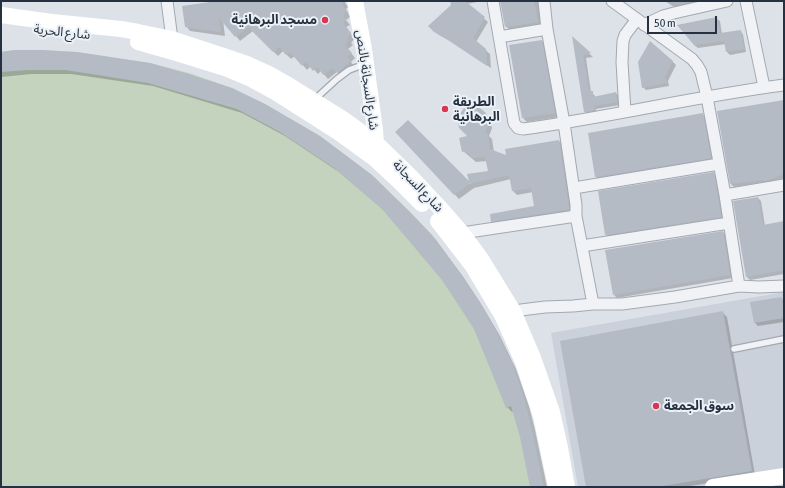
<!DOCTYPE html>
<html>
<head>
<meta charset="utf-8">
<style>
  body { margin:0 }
  #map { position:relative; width:785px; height:488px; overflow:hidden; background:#dde2e8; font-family:"Asap Condensed",sans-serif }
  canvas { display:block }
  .frame { position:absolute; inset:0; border:2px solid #253040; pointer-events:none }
  .scale { position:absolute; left:647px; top:16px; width:70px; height:18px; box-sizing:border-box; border:2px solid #253040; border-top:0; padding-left:5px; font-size:12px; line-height:14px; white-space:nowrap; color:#253040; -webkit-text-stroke:3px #ecf1f6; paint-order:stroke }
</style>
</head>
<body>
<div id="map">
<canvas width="785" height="488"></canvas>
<div class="frame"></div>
<div class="scale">50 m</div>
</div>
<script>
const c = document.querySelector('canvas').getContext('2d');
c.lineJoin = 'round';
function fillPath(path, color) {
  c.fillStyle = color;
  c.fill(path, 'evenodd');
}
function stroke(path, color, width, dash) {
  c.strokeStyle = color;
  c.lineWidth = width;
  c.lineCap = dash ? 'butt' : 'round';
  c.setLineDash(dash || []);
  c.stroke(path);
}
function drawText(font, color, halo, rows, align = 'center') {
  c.font = font + ' "Asap Condensed","Noto Sans Arabic",sans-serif';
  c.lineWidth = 4;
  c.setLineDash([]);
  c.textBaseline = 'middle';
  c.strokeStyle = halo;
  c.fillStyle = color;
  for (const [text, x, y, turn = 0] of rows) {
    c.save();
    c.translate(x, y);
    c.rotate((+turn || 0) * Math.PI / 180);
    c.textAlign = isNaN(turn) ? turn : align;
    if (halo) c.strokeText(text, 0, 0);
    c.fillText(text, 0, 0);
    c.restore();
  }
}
fillPath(new Path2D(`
  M784 292V487H578L551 333Z`), '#cbd1da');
fillPath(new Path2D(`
  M15 50 77 52 150 63 189 73 232 88 265 104 320 136 372 175 410 212 432 235 460 273 479 301 525 401 531 424 544 487H1V52Z`), '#c3d3bd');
fillPath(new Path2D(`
  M224 1H344L348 7 346 9 350 17 346 20 350 25 346 27 355 38 351 43 353 45 348 49 355 58 351 62 354 66 342 76 337 72 328 79 321 71 318 74 311 66 307 70 295 56 291 59 283 51 278 56 253 31 240 41 223 20 225 36 190 31 186 26Z
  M451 1H482L467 4 488 22 476 42 490 54 491 68 450 41 439 35 429 26 452 5Z
  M502 1H538L541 26 510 31 506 26Z
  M665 1H706L674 7Z
  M717 19 720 21 722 34 740 31 743 34 746 52 730 55 727 52 726 44 698 48 694 45Z
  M573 39 593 57 586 58 591 92 595 96V97L616 93 619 96 620 105 596 109 597 113 589 115 585 112Z
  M542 41 546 45 559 117 527 122 523 118 510 46Z
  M1 53 231 89 414 217 436 240 464 278 483 307 500 336 516 369 529 406 535 430 547 487H531L521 436 514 411 512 412 507 407 475 329 442 279 385 211 339 172 285 136 242 113 153 86 71 74H32L1 77Z
  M672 61 676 65 668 81 669 86 646 90 643 87Z
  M784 101V178L769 184H768L766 182 734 187 731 184 718 112Z
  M486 114 490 118 492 128 489 136 492 139 494 152 507 157 559 141 563 145 573 213 497 225 492 221 535 207 533 192 517 195 513 191 511 179 474 188 459 199 396 132 470 184 489 172 487 161 476 162 463 151 469 136Z
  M702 114 706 117 714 161 600 180 596 177 589 134Z
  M713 173 716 176 724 220 610 238 606 235Z
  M758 198 761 201 765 226 784 222V274L750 280 747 277Z
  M723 232 726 235 733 278 617 298 614 295Z
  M781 298 784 301V322L758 326 755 323Z
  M722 312 727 317 755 475 685 487H587Z`), '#0003');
fillPath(new Path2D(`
  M217 1H341L346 12 343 16 346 20 343 23 351 33 347 39 349 40 345 45 352 53 347 57 351 61 337 73 333 68 323 75 318 67 313 71 306 62 302 66 290 52 286 55 279 47 273 52 248 27 235 37 219 18 221 32 185 27 182 6Z
  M450 1H465L485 17 473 38 486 49 487 66 445 38 434 32 428 26 451 5Z
  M500 1H534L538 22 505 27Z
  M717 17 720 33 741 30 744 49 726 52 724 41 694 45 677 25Z
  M572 36 591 53 583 55 589 91H593V97L616 92 617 102 594 106 595 110 584 112Z
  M542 40 555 113 522 118 509 45Z
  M650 41 673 61 665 77 667 83 642 88 638 62Z
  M15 50H44L77 52 150 63 189 74 232 88 265 104 320 136 372 175 410 212 432 235 460 273 479 301 496 331 512 363 525 401 531 424 544 487H530L520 437 511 406 506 408 474 329 442 280 382 209 334 168 280 132 237 109 148 83 66 70H27L1 72V52Z
  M784 100V174L766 181H764L763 180 730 184 717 111Z
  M476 105 486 113 489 124 485 131 488 134 490 149 506 155 505 149 559 140 569 209 491 222 490 214 534 206 531 188 512 191 509 175 469 184 454 195 395 132 408 120 469 181 467 174 488 171 485 157 471 158 469 153 466 154 465 151 462 152 459 138 467 136 459 128 457 117 465 107Z
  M703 113 711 158 595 177 588 133Z
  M714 172 721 217 605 235 598 191Z
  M758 197 763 225 784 221V270L746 277 733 201Z
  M723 231 730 275 613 295 605 250Z
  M782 297 784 311V318L754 323 750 302Z
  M723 311 752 471 657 487H586L560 341Z`), '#b4bbc5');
const lane = new Path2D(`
  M314 100 337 79 349 70 365 64
  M734 349 784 339`);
const street = new Path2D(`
  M167 1 172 39
  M493 1 514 123 518 128 523 129C611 117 696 96 784 85
  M544 1 547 29 564 123 576 205V216L593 304
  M612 1 692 59 697 65 701 72 707 97 725 195 739 286
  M746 1 764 87
  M644 25 663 16 674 13 727 1
  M499 37 547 29
  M625 112 622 62 623 41 625 35 637 19
  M574 188 719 164
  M725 195 784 185
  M462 233 576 216
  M582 246 729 223
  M513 311 545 307 573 306 593 304H622L675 297 739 286 759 287 784 286`);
stroke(lane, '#a2a9b2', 8);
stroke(street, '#a2a9b2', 13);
stroke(lane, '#f0f2f6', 5.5);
stroke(street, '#f0f2f6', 11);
stroke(new Path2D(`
  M355 1 364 49 375 130 376 143 375 149
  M1 15 52 22 121 29 138 32 172 39 227 57 247 64 269 74 290 86 343 119 376 143 411 177 441 209 462 233 481 259 513 311 533 358 552 412 560 448 567 487
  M138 42 180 54 225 68 251 79 275 92 338 132 374 158 403 185 422 204
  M438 221 472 265 503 317 523 362 541 416 556 487
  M713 487 784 476`), '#fff', 16);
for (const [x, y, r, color] of [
  [325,20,4,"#d83754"],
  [445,109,4,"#d83754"],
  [656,406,4,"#d83754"]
]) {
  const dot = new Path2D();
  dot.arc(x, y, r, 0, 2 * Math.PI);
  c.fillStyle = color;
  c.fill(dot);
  stroke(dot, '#ecf1f6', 1.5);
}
drawText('bold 13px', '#253040', '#ecf1f6', [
  ["مسجد البرهانية",317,20,"right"],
  ["الطريقة",453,102],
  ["البرهانية",453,117],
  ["سوق الجمعة",664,406]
], 'left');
drawText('13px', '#253040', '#ecf1f6', [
  ["شارع الحرية",62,32,6],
  ["شارع السجانة بالنص",367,80,82],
  ["شارع السجانة",418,186,46]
]);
</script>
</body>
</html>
